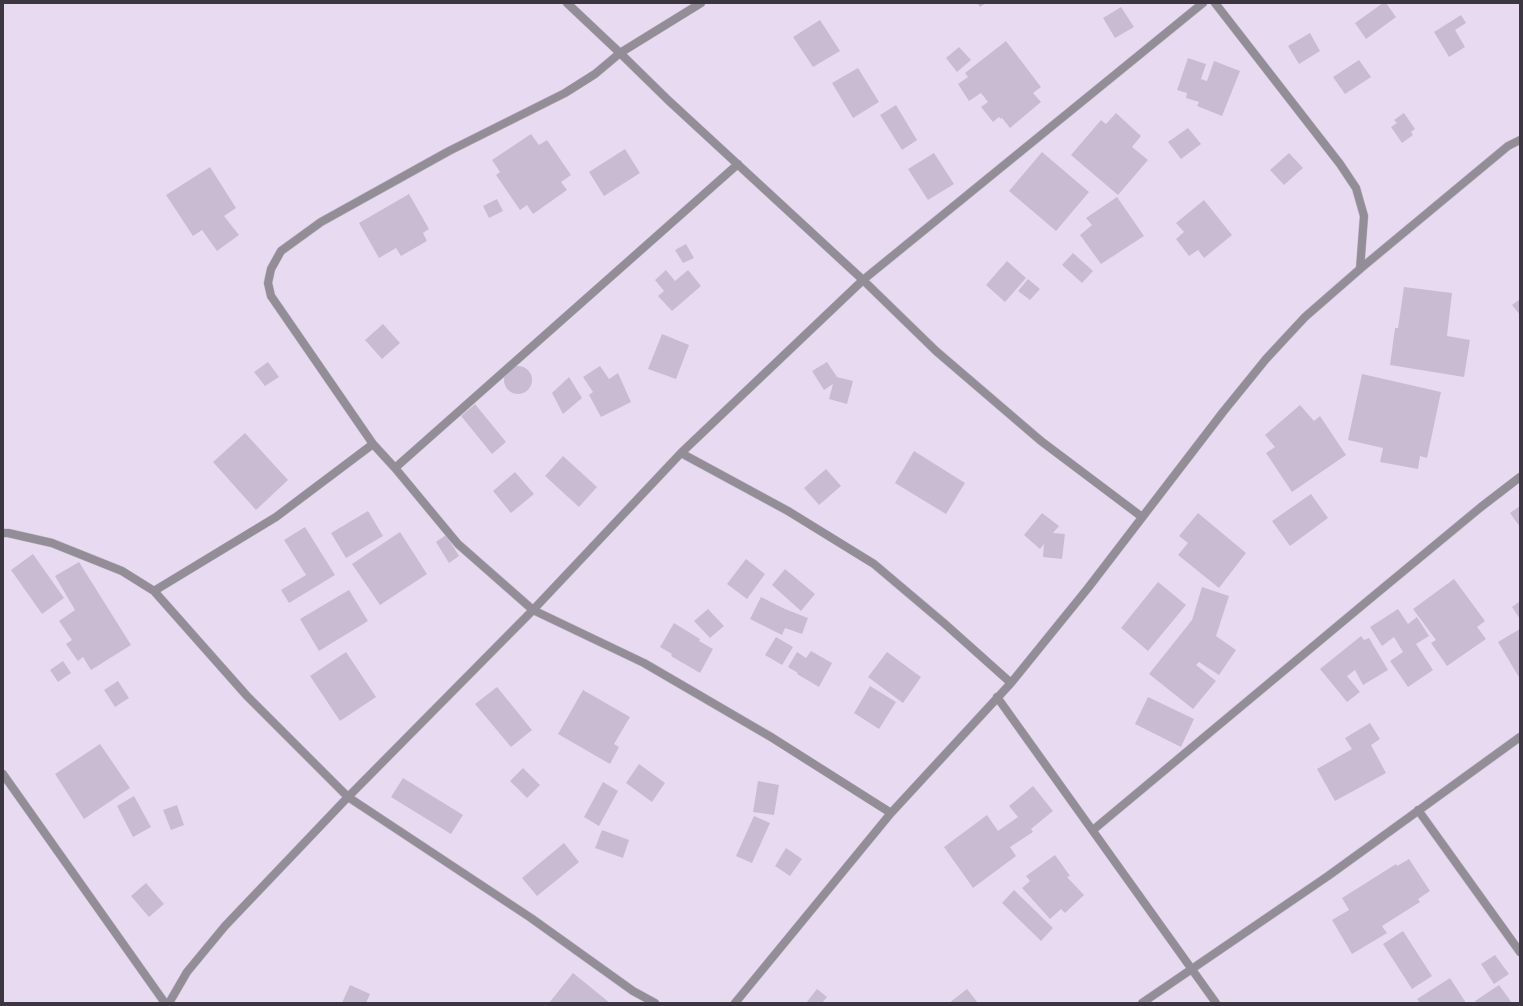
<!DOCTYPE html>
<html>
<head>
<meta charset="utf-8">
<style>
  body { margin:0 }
  #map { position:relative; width:1523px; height:1006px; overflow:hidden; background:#e8dbf1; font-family:"Roboto Condensed",sans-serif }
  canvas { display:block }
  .frame { position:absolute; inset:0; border:4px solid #3b363f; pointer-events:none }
</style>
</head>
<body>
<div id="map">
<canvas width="1523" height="1006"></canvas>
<div class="frame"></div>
</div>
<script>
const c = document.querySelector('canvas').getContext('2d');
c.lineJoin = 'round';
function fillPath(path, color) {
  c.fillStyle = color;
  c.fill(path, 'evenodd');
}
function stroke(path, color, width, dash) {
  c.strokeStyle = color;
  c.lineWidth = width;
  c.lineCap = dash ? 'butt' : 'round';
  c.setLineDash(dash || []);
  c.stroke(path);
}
fillPath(new Path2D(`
  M977 3H986L980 7Z
  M1383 3H1386L1396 17 1366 39 1355 23Z
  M1121 7 1134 27 1115 38 1103 18Z
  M1461 15 1466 23 1455 30 1465 47 1449 57 1434 32Z
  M820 20 840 51 813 67 793 37Z
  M1310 33 1320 51 1299 64 1288 46Z
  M1006 41 1041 87 1033 93 1041 102 1010 128 1002 118 1001 119 999 117 993 122 981 107 988 102 981 93 969 101 958 84 968 77 965 73Z
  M959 47 971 60 957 72 946 58Z
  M1188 58 1206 64 1201 79 1207 81 1214 61 1240 71 1222 116 1197 106 1199 102 1186 98 1187 93 1177 90Z
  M1359 60 1371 77 1345 94 1333 77Z
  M858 68 879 102 853 118 832 83Z
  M896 105 917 140 902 150 880 115Z
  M1116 113 1141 136 1132 147 1148 160 1118 195 1071 155 1101 120 1106 124Z
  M1404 113 1415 129 1411 132 1413 135 1402 143 1391 127 1397 123 1394 120Z
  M1188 128 1201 144 1181 159 1168 142Z
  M531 134 539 145 547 140 571 175 561 182 567 190 533 214 527 205 520 210 496 175 500 172 492 160Z
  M625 149 640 173 604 196 589 172Z
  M1042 152 1089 192 1056 231 1009 191Z
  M934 153 954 184 928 200 908 169Z
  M1289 153 1303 168 1284 185 1270 170Z
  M210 167 236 208 224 216 239 235 217 251 202 230 193 236 166 195Z
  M409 194 429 229 423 233 427 241 401 256 396 248 379 258 359 223Z
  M1117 197 1144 236 1101 264 1080 235 1092 225 1086 218Z
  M497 199 503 211 489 218 483 206Z
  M1204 200 1232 235 1204 258 1198 250 1189 256 1176 239 1184 232 1176 223Z
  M686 244 694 258 683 263 675 250Z
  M1073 253 1093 271 1082 283 1062 265Z
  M1007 261 1026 278 1005 302 986 285Z
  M666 270 675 281 688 270 701 286 672 311 658 296 664 291 655 280Z
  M1028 279 1040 289 1030 300 1018 291Z
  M1404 287 1452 293 1447 336 1470 340 1464 377 1390 365 1395 328H1398Z
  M1520 299V315L1512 305Z
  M383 324 400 343 382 359 365 340Z
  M662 334 689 345 676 379 648 369Z
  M268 362 279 377 265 386 254 372Z
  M827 362 837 377 853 381 847 404 829 399 833 384 824 390 812 371Z
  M600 366 609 379 618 373 631 402 601 417 589 395 593 392 583 377Z
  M504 380a14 14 0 1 1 28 0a14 14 0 1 1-28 0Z
  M1362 374 1441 392 1427 458 1420 456 1418 469 1380 462 1383 448 1348 440Z
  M569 377 582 398 563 414 552 393Z
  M475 404 506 442 492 454 461 416Z
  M1300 405 1314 421 1320 416 1346 455 1292 492 1266 453 1275 447 1265 435Z
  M245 433 288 480 256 510 213 462Z
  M914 451 965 483 946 514 895 483Z
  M563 456 597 487 579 507 545 476Z
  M826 469 841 486 819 505 804 488Z
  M515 472 534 494 511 513 493 491Z
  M1311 494 1328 518 1290 546 1272 521Z
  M1520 506V527L1510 513Z
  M368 511 383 536 346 558 331 533Z
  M1042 513 1059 526 1053 533 1065 534 1062 559 1043 557 1044 544 1040 549 1024 535Z
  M1198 513 1246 553 1219 588 1178 555 1188 543 1179 536Z
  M305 527 335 575 289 603 281 590 306 575 284 540Z
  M400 532 427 574 380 605 352 564Z
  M446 535 459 556 449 563 436 542Z
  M33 554 64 598 42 614 11 570Z
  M746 559 765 574 747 599 727 584Z
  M79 562 131 645 91 670 83 657 78 661 66 644 72 640 59 621 75 610 55 576Z
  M785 569 815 594 801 611 772 585Z
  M1454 579 1485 621 1477 627 1486 639 1447 666 1431 643 1436 640 1413 609Z
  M1158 582 1186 605 1148 651 1121 628Z
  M1202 587 1229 596 1216 636 1236 650 1219 675 1199 662 1196 665 1216 681 1193 709 1149 674 1192 620Z
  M349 590 368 621 319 651 300 619Z
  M761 597 785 609 808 618 802 634 785 628 782 635 750 619Z
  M1520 601V619L1512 607Z
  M708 609 724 626 710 638 694 621Z
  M1398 609 1408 624 1417 617 1429 636 1416 644 1433 670 1408 687 1390 661 1403 652 1394 637 1382 646 1370 627Z
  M674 623 700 639 699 641 713 649 700 673 671 656 672 654 660 647Z
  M1520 629V679L1498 642Z
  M1361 636 1364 640 1369 638 1388 670 1363 685 1355 670 1347 676 1360 692 1347 702 1320 669Z
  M776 637 793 647 782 665 765 655Z
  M811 651 832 663 819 687 797 674 798 673 788 667 797 652 806 658Z
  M346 652 376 697 340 721 310 676Z
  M887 652 921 677 903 703 868 677Z
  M63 661 71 673 58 682 50 670Z
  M118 681 129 698 115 707 104 690Z
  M870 686 896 702 879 729 854 713Z
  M497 687 532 730 511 747 475 704Z
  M583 690 630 717 614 744 619 747 610 764 558 734Z
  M1148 697 1194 719 1181 747 1135 724Z
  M1370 723 1380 739 1371 745 1386 773 1335 801 1317 769 1352 749 1345 738Z
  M100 744 130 788 84 819 55 774Z
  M639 764 665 783 652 802 626 783Z
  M523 768 540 785 527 798 510 781Z
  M403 778 463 815 451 834 391 797Z
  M758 781 779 785 774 815 753 812Z
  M603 782 618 791 599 826 584 817Z
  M1033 786 1053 811 1031 829 1033 832 1010 847 1016 856 973 888 944 847 987 815 998 831 1018 817 1009 806Z
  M134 796 151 827 133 837 117 806Z
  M177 805 184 825 171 830 163 810Z
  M754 816 770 823 752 863 736 856Z
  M602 830 629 840 623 858 595 848Z
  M564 843 579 862 537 896 522 878Z
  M786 848 802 859 790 876 775 866Z
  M1055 855 1070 876 1067 877 1084 895 1065 913 1061 909 1050 919 1022 888 1030 881 1026 876Z
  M1409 859 1430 891 1418 899 1420 902 1382 926 1387 933 1352 954 1332 920 1349 910 1342 898 1396 864 1397 866Z
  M146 883 164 904 149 917 131 896Z
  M1014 890 1053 928 1041 941 1002 903Z
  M1403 931 1432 976 1412 989 1383 944Z
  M1495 955 1509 974 1494 984 1481 964Z
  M573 973 610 1003H549Z
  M1450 978 1466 1003H1420L1417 999Z
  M350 985 370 994 366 1003H342Z
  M1499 985 1512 1003H1477L1475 1001Z
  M817 989 827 997 822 1003H806Z
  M967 989 978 1003H949Z`), '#c9bcd2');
const minor = new Path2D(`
  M567 3 620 53 668 100 863 280 936 351 1041 441 1142 517
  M701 3 620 53 595 74 565 93 449 151 321 222 281 251 271 269 268 283 271 296 373 444 395 468 458 544 533 610 644 663 771 737 891 813
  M1215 3 1340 164 1356 188 1364 216 1360 269
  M681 453 788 511 874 564 945 624 1011 683
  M395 468 738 164
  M3 533H8L52 543 122 571 154 591 247 696 348 797 531 918 633 991 655 1003
  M154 591 276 517 373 444
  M997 697 1216 1003
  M3 774 165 1003
  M1418 810 1520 952
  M1093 830 1365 603 1481 507 1520 477
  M169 1003 187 972 225 926 348 797 533 610 681 453 863 280 1203 3
  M735 1003 891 813 1011 683 1088 588 1223 412 1266 359 1305 317 1360 269 1508 146 1520 140
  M1142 1003 1328 876 1520 737`);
stroke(minor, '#c5bacd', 9);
stroke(minor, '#928d96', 8);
</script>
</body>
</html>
